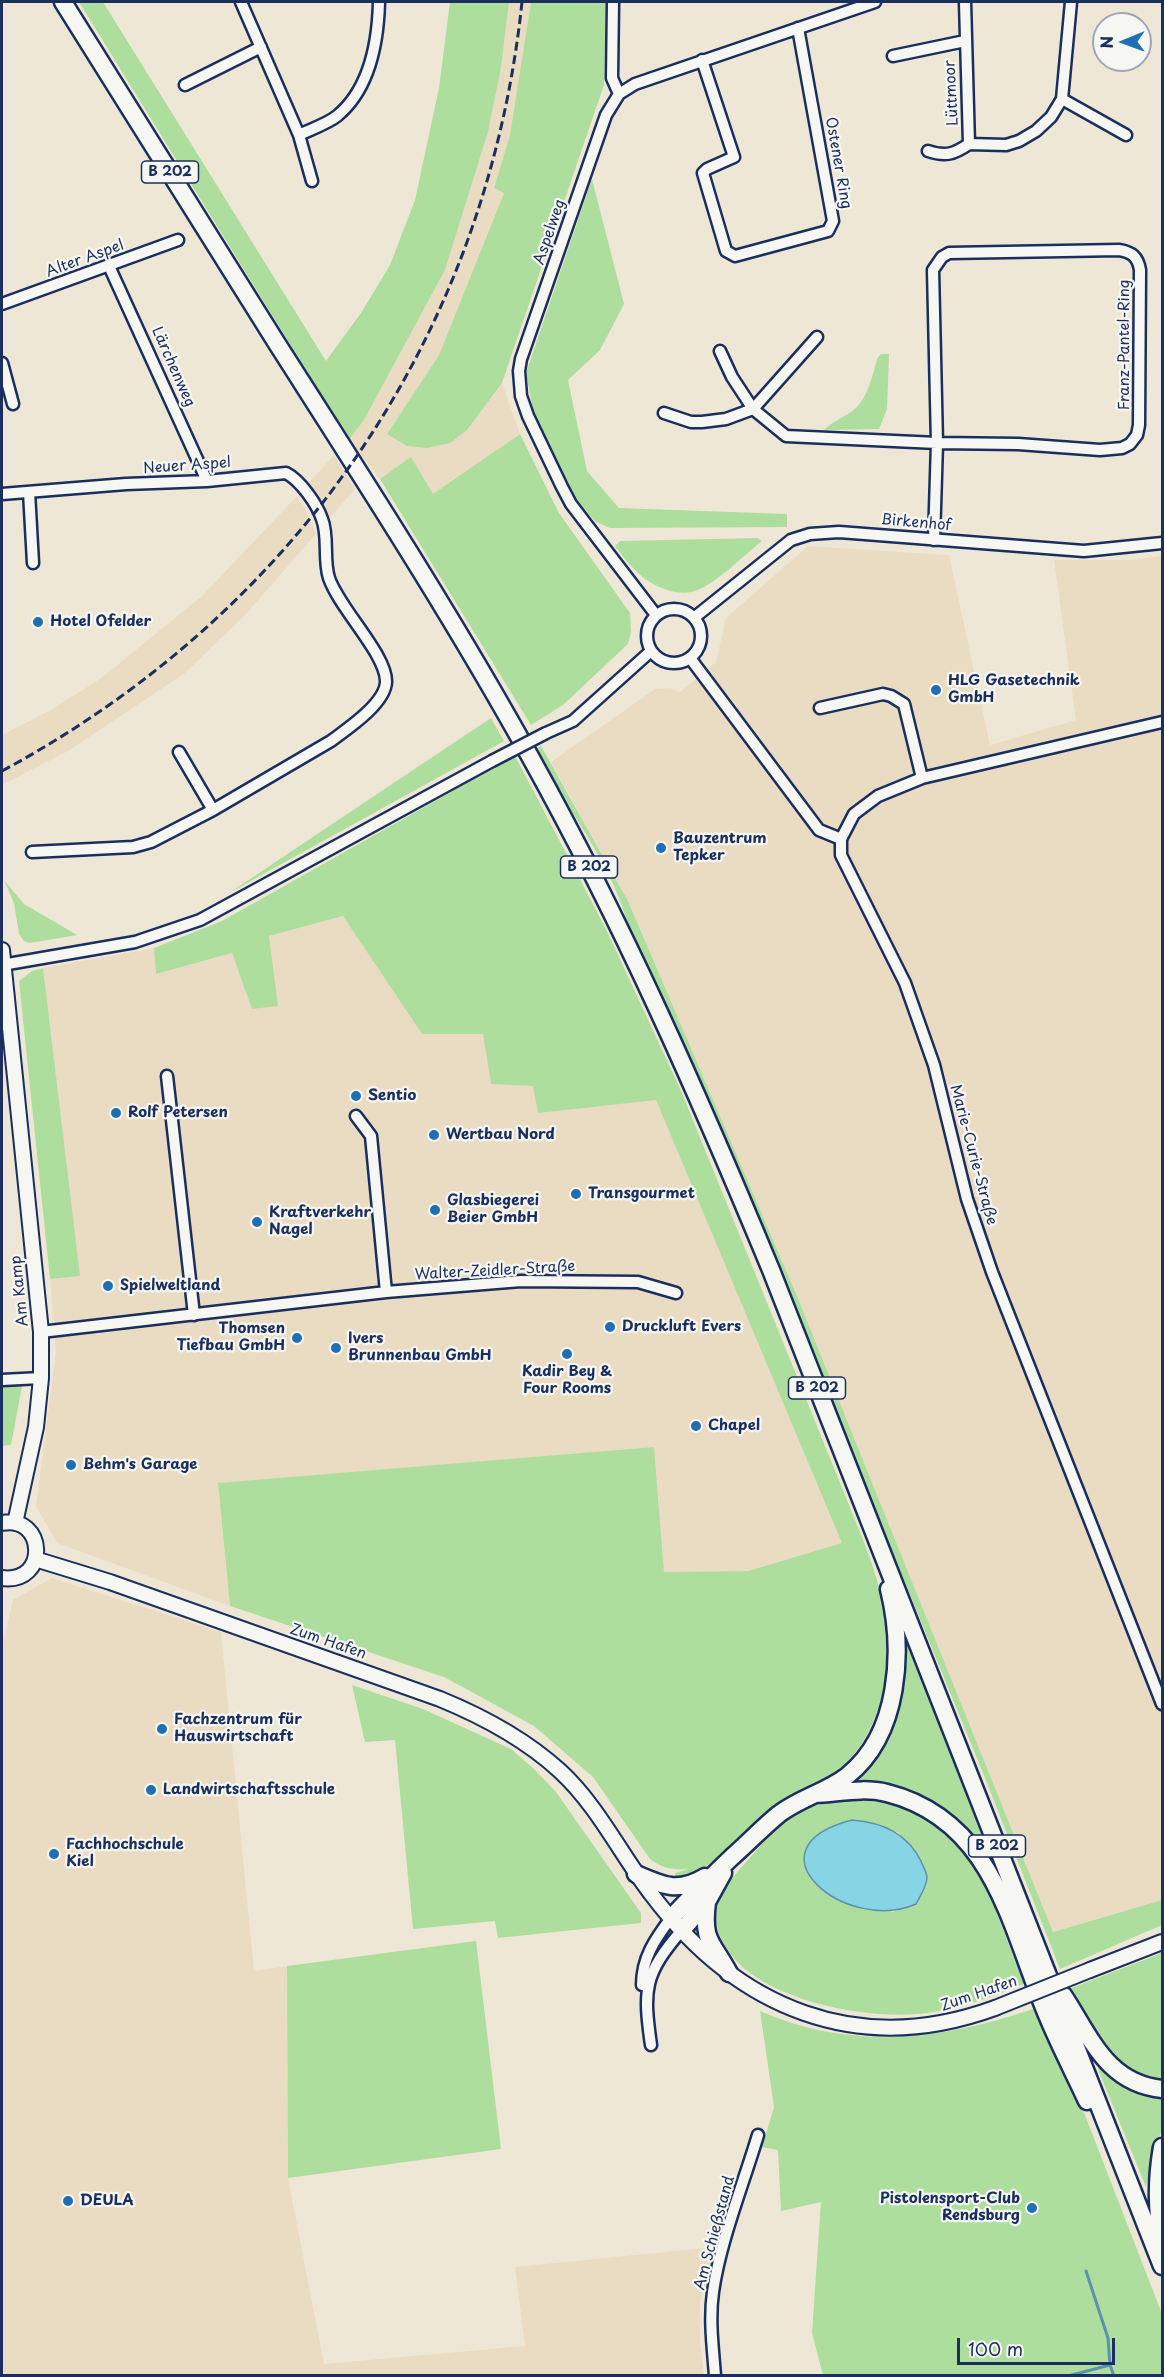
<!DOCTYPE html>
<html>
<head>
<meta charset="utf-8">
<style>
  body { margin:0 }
  #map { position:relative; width:1164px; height:2377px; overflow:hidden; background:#efe7d6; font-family:"Playpen Sans",sans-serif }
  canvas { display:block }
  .frame { position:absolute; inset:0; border:3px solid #1b2f5e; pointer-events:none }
  .north { position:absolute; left:1092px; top:12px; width:60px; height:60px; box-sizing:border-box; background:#f6f6f2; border:2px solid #9ea6b7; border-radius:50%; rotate:269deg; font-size:16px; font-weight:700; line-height:24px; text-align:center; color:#1b2f5e }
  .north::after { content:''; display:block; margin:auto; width:21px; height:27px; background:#1f6fb2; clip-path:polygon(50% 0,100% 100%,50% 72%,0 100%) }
  .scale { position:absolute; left:957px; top:2338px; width:158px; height:27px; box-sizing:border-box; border:3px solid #1b2f5e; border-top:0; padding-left:8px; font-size:18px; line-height:21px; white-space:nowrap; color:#1b2f5e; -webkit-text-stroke:4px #f6f6f2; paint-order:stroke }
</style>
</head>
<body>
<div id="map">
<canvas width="1164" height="2377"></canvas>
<div class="frame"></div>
<div class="north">N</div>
<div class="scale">100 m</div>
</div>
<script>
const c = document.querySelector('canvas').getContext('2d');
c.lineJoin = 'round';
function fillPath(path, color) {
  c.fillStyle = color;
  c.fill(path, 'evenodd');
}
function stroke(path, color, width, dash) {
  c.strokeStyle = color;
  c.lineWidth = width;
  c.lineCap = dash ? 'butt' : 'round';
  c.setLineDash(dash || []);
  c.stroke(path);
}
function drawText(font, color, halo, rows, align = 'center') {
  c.font = font + ' "Playpen Sans",sans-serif';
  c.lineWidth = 4.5;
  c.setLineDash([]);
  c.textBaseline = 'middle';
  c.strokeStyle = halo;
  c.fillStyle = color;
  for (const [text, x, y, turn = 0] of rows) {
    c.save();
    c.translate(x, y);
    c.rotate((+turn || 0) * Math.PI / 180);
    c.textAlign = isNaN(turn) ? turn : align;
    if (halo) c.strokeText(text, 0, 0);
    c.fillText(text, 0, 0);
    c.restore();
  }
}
fillPath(new Path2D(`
  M509 2H531L510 135 494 188 504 192 439 355 387 434 467 430 502 383 520 434 433 495 411 458 380 479 349 440 364 420 445 270 488 132 501 68Z
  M334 455 355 489 328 520 317 497 307 485Z
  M297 496 304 506 316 534 246 614 185 673 68 751 2 785V735L49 711 100 679 202 596Z
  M808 546 949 555 990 745 1076 720 1054 560H1129L1162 556V1900L1053 1932 797 1296 628 901 551 762 655 689 669 688 680 692 716 662 726 618Z
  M344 916 422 1034H483L491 1083 534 1086 538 1112 656 1099 843 1543 748 1571 664 1572 654 1447 218 1484 230 1606 57 1543 36 1506 56 1352 50 1279 79 1275 43 968 154 948 156 974 232 953 252 1009 277 1006 269 936Z
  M52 1578 221 1632 254 1971 287 1966 288 2178 324 2364 525 2346 515 2267 714 2247 700 2303V2342L704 2375 2 2376V1645L13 1600Z`), '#eadcc2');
fillPath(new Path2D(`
  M79 2H103L326 361 361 313 390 265 415 200 439 88 450 2H509L501 68 488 132 445 270 364 420 349 440Z
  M531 2H606L604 85 502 383 467 430 450 443 427 448 407 446 387 434 439 355 504 193 494 188 510 135Z
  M592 179 624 304 600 350 568 380 587 471 619 508 787 514V527L610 528 596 522 580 504 564 476 534 414 526 373Z
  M881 354H889L887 409 879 429 824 430C832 422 842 418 851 412 868 401 872 375 878 357Z
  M520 434 559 513 630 613 631 632 628 644 563 705 531 725 380 479 411 457 433 494Z
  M757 538 762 541C743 556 717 583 695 591 677 597 652 586 639 574 630 566 622 555 615 546L620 541Z
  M491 718 504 741 229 893Z
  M541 746 628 901 797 1296 1053 1932 1162 1900V1925L1060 1969 985 1778 709 1103 629 928C612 863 566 807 534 749Z
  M515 756 606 929 682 1093 862 1537C872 1563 881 1589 886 1616 894 1668 881 1732 841 1768 819 1789 788 1799 764 1817 734 1839 713 1870 675 1880V1873L689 1869C674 1870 663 1869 650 1859L593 1777 534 1726 444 1677 230 1606 218 1483 654 1447 664 1572 748 1571 842 1543 656 1100 538 1113 533 1086 491 1084 483 1034H422L343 916 269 936 278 1006 252 1009 232 953 156 974 154 948 222 921Z
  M4 880 24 904 77 935 30 943 24 941 19 934 14 903Z
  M43 968 80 1276 50 1279 19 981 32 971Z
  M2 1386H22L11 1445 2 1446Z
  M904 1627 1004 1890 990 1865 887 1786 869 1782 847 1783 872 1755Z
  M352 1685 423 1709 511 1749 533 1768 556 1792 641 1913V1923L498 1938 495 1921 413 1929 395 1740 365 1742Z
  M838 1796 895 1800 930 1819 959 1843 983 1877 1024 1984C993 1996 962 2008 928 2013 873 2020 789 2005 745 1969 730 1957 722 1941 714 1924H709L710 1913 718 1894 776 1828 799 1810ZM864 1821 899 1833 916 1904 892 1912Z
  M476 1941 501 2149 288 2178 287 1966Z
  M1162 1953V2082L1138 2077 1108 2057 1069 1989Z
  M1033 2009 1085 2115 1162 2314V2375H823L812 2333 821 2202 781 2211 778 2150 762 2147 774 2107 760 2011C851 2051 942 2040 1033 2009Z
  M1100 2067 1131 2088 1162 2095V2130L1153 2151 1146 2187 1098 2069Z`), '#adde9e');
const water = new Path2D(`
  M852 1820C881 1822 907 1833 921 1861 923 1867 927 1872 927 1878 926 1888 920 1896 916 1904 845 1935 743 1848 852 1820Z`);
fillPath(water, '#87d4e5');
stroke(water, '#5c92af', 1.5);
stroke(new Path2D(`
  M1086 2271 1108 2338 1110 2365
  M1068 2376 1110 2365 1114 2376`), '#5c92af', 3);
const minor = new Path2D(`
  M241 2 299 135 312 181
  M613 2 612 78 619 94
  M965 2 969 144 1006 145 1019 141 1036 131 1051 117 1062 99 1071 2
  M893 56 965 41
  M702 60 734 157 707 169 703 173 726 251 735 256 828 231 833 221 798 28
  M185 85 261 47
  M1062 99 1126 135
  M299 135C311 129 327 124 337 116 370 89 378 42 379 2
  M928 151C946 157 954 154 969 144
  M109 266 207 481
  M2 304 178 240
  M720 351 732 377 753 409 786 436 937 443 1018 444 1100 450 1122 448 1130 444 1137 435 1139 425 1140 270C1138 257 1132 252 1119 250L949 253 942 257 933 270 937 443 934 540
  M2 363 13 404
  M664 413 691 422H702L726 419 753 409 817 337
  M29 492 33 563
  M2 494 126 484 207 481 286 473C300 480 317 504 322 519 329 536 323 560 329 578 339 608 387 655 386 682 385 704 347 729 331 741L213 810 151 842 133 847 32 852
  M647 636a27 27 0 1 1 54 0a27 27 0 1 1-54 0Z
  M656 615 571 504 562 487 528 416 521 396 519 371 521 359 606 115 619 94 635 84 875 2
  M695 617 791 540 810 534 839 532 1084 551 1162 543
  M690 658 819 830 841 839
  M820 708 883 694 891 696 904 704 922 778
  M1162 722 922 778 878 796 854 814 841 839V855L905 983 934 1065 967 1199 992 1272 1162 1704
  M546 733 573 721 651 651
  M179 752 213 810
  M2 965 135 942 200 920 492 761
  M167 1076 194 1315
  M356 1116 371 1136 386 1292
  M41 1332 386 1292 521 1281 638 1282 676 1293
  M2 1380 41 1378
  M642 1985C642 1958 655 1939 671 1918
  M651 2045C643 1989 644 1974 682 1930
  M715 2376C713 2348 709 2320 713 2292 720 2242 743 2185 758 2135`);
const major = new Path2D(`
  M2 950 41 1332V1378L36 1427 15 1523
  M2 1523C45 1514 50 1584 2 1578
  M35 1559 110 1582 440 1699C484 1717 525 1739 560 1771 598 1806 621 1855 652 1895 738 2009 858 2058 995 2008
  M1090 1970 1162 1942`);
const highway = new Path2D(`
  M63 2C134 115 205 229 276 342 364 480 453 617 532 760 623 924 699 1096 771 1270L1162 2266
  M815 1794C839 1793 863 1787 887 1793 994 1820 1010 1927 1047 2015 1059 2044 1074 2073 1087 2101
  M636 1874C663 1886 678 1893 705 1877
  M707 1902C702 1942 712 1941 729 1973
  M671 1918C690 1897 711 1877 732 1857 748 1843 763 1827 779 1814 800 1798 826 1792 847 1776 900 1734 904 1650 889 1589
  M682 1930 707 1902 723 1873
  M1063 1995C1091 2037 1106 2083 1162 2089
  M1162 2147C1156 2182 1157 2208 1162 2242`);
stroke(minor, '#1b2f5e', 15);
stroke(major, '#1b2f5e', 18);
stroke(highway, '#1b2f5e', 21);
stroke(minor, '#f6f6f2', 10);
stroke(major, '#f6f6f2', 14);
stroke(highway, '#f6f6f2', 16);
stroke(new Path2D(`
  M2 771C297 612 487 336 522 2`), '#1b2f5e', 3, [9, 4.5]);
const minorBridge = new Path2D(`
  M492 761 546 733`);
const majorBridge = new Path2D(`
  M995 2008 1090 1970`);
stroke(minorBridge, '#1b2f5e', 15, []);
stroke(majorBridge, '#1b2f5e', 18, []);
stroke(minorBridge, '#f6f6f2', 10);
stroke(majorBridge, '#f6f6f2', 14);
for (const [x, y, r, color] of [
  [38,622,6,"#1f6fb2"],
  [936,690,6,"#1f6fb2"],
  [661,848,6,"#1f6fb2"],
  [356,1096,6,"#1f6fb2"],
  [116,1113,6,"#1f6fb2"],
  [434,1135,6,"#1f6fb2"],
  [576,1194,6,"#1f6fb2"],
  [435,1210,6,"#1f6fb2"],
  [257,1222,6,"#1f6fb2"],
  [108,1286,6,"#1f6fb2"],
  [610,1327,6,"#1f6fb2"],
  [297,1338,6,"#1f6fb2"],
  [336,1348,6,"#1f6fb2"],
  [567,1354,6,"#1f6fb2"],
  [696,1426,6,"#1f6fb2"],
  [71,1465,6,"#1f6fb2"],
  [162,1729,6,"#1f6fb2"],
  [151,1790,6,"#1f6fb2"],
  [54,1854,6,"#1f6fb2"],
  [68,2201,6,"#1f6fb2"],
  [1032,2208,6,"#1f6fb2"]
]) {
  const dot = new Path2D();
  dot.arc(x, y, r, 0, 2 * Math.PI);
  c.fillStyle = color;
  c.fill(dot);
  stroke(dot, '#f6f6f2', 2);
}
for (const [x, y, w] of [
  [170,172,57],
  [589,867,57],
  [817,1388,57],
  [997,1846,57]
]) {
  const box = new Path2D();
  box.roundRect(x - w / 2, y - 11, w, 22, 4.5);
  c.fillStyle = '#f6f6f2';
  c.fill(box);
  stroke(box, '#1b2f5e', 1.5);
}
drawText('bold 14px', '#1b2f5e', null, [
  ["B 202",170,172],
  ["B 202",589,867],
  ["B 202",817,1388],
  ["B 202",997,1846]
]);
drawText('15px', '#1b2f5e', '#f6f6f2', [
  ["Lüttmoor",952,93,-93],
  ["Ostener Ring",838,163,80],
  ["Aspelweg",550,232,-71],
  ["Alter Aspel",85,259,-20],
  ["Franz-Pantel-Ring",1125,345,-90],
  ["Lärchenweg",173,367,66],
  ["Neuer Aspel",187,466,-4],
  ["Birkenhof",916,523,5],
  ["Marie-Curie-Straße",973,1155,75],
  ["Walter-Zeidler-Straße",495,1271,-3],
  ["Am Kamp",20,1291,-96],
  ["Zum Hafen",328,1642,19],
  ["Zum Hafen",979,1994,-19],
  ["Am Schießstand",715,2233,-75]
]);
drawText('bold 15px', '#1b2f5e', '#f6f6f2', [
  ["Hotel Ofelder",50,622],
  ["HLG Gasetechnik",948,681],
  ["GmbH",948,698],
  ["Bauzentrum",673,839],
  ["Tepker",673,856],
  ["Sentio",368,1096],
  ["Rolf Petersen",128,1113],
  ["Wertbau Nord",446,1135],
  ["Transgourmet",588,1194],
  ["Glasbiegerei",447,1201],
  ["Beier GmbH",447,1218],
  ["Kraftverkehr",269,1213],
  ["Nagel",269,1230],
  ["Spielweltland",120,1286],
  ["Druckluft Evers",622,1327],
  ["Thomsen",285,1329,"right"],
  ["Tiefbau GmbH",285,1346,"right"],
  ["Ivers",348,1339],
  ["Brunnenbau GmbH",348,1356],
  ["Kadir Bey &",567,1372,"center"],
  ["Four Rooms",567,1389,"center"],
  ["Chapel",708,1426],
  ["Behm's Garage",83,1465],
  ["Fachzentrum für",174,1720],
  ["Hauswirtschaft",174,1737],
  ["Landwirtschaftsschule",163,1790],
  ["Fachhochschule",66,1845],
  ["Kiel",66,1862],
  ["Pistolensport-Club",1020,2199,"right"],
  ["Rendsburg",1020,2216,"right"],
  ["DEULA",80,2201]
], 'left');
</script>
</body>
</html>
